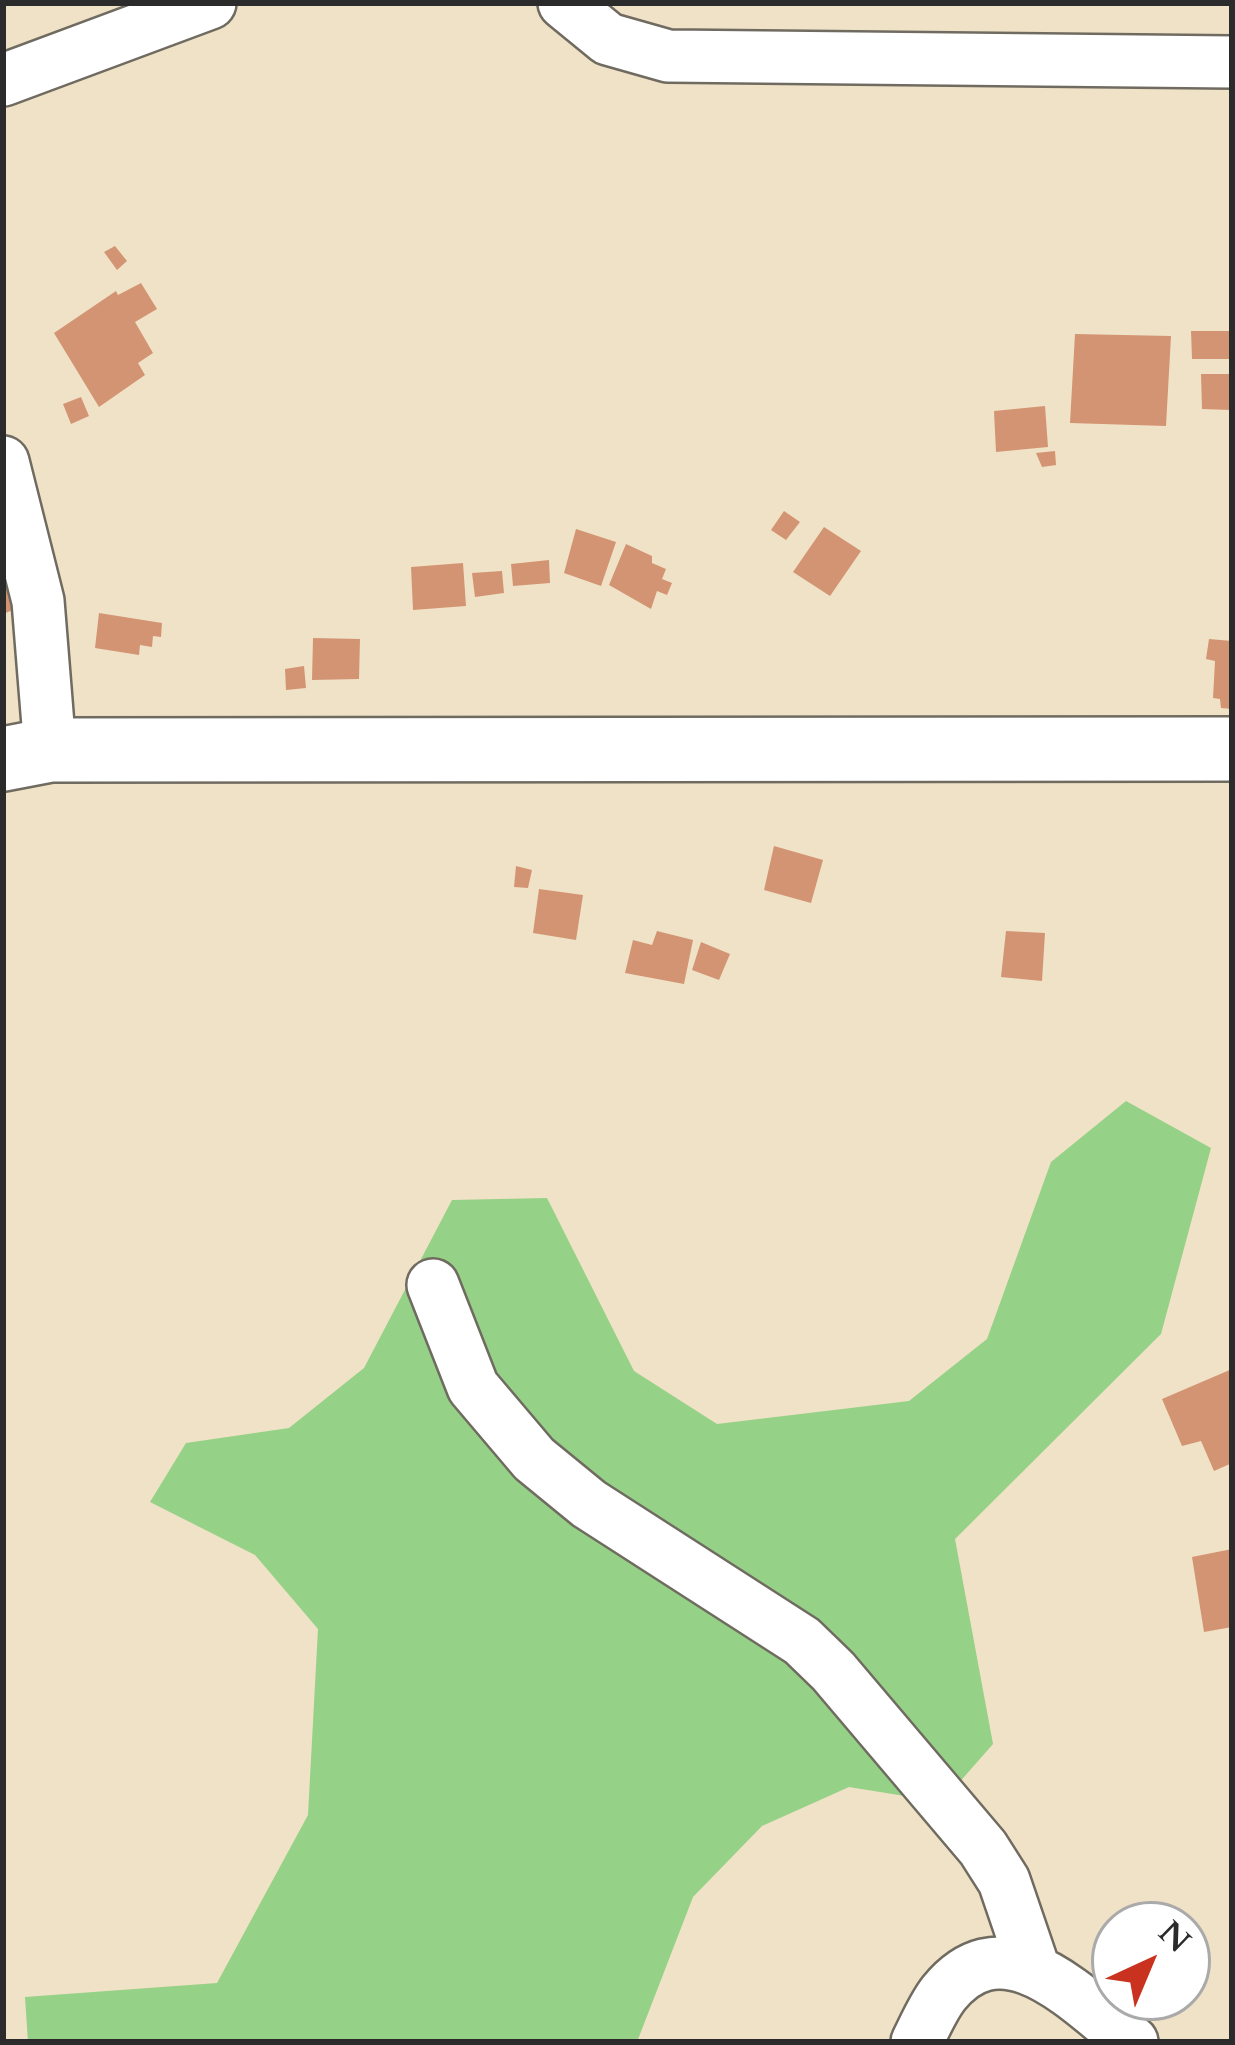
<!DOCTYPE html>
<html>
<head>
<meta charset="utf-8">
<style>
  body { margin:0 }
  #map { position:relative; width:1235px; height:2045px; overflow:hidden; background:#f0e2c6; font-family:Cardo,serif }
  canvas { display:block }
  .frame { position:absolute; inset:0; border:6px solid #2b2b2b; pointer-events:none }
  .north { position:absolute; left:1091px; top:1901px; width:120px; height:120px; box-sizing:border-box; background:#fff; border:3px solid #aaa; border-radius:50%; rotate:44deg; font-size:33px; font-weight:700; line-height:48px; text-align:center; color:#2b2b2b }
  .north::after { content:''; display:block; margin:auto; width:42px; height:54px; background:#c8321e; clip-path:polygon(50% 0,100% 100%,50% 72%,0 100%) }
</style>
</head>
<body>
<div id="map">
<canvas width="1235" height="2045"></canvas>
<div class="frame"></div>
<div class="north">N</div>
</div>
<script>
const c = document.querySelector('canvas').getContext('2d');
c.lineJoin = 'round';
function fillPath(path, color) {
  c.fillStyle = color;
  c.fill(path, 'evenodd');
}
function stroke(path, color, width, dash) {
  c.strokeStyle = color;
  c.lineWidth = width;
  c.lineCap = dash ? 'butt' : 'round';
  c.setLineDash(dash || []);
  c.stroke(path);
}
fillPath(new Path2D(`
  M1126 1101 1211 1148 1161 1334 955 1539 993 1744 942 1802 849 1787 762 1826 693 1897 637 2042H28L25 1997 217 1983 308 1815 318 1629 255 1555 150 1502 186 1443 289 1428 364 1368 452 1200 547 1198 634 1371 717 1424 909 1401 987 1339 1051 1162Z`), '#95d186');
fillPath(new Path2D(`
  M115 246 127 261 117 270 104 252Z
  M141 283 157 309 135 322 153 353 138 363 145 375 99 407 54 333 116 291 118 295Z
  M1191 331H1229V359H1192Z
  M1075 334 1171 336 1166 426 1070 423Z
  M1201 374H1230V410L1202 409Z
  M81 397 89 416 71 424 63 404Z
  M1045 406 1048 447 996 452 994 411Z
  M1055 451 1056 465 1042 467 1036 453Z
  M784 511 800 522 786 540 771 530Z
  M824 527 861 551 830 596 793 572Z
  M576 529 616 542 601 586 564 573Z
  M626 544 652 556V563L666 569 662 579 672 583 667 595 657 591 651 609 609 585Z
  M549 560 550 583 513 586 511 564Z
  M463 563 466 606 413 610 411 567Z
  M502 571 504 593 475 597 472 573Z
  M3 576 13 610 3 614Z
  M99 613 162 623 161 637 153 636 152 647 140 645 139 655 95 648Z
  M313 638 360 639 359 679 312 680Z
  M1209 639 1232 641V709L1221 708 1220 699 1213 698 1215 661 1206 659Z
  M304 666 306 688 286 690 285 669Z
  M774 846 823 860 811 903 764 890Z
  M516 866 532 870 528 888 514 887Z
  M539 889 583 895 576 940 533 933Z
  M657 931 693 940 684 984 625 973 633 940 652 945Z
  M1006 931 1045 933 1042 981 1001 977Z
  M701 942 730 954 719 980 692 970Z
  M1232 1369V1463L1214 1471 1201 1441 1182 1446 1162 1399Z
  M1232 1549V1627L1204 1632 1192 1557Z`), '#d39473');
const minor = new Path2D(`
  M564 3 608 39 668 56 1232 62
  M3 80 210 3
  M3 462 38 601 50 750
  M433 1285 473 1387 534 1459 589 1504 802 1641 833 1671 983 1848 1004 1881 1033 1966
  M917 2042C925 2026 933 2007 944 1993 1005 1918 1080 2002 1132 2042`);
const major = new Path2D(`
  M3 759 50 750 1232 749`);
stroke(minor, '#706b61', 56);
stroke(major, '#706b61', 68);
stroke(minor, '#fff', 51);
stroke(major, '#fff', 63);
</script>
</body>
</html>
